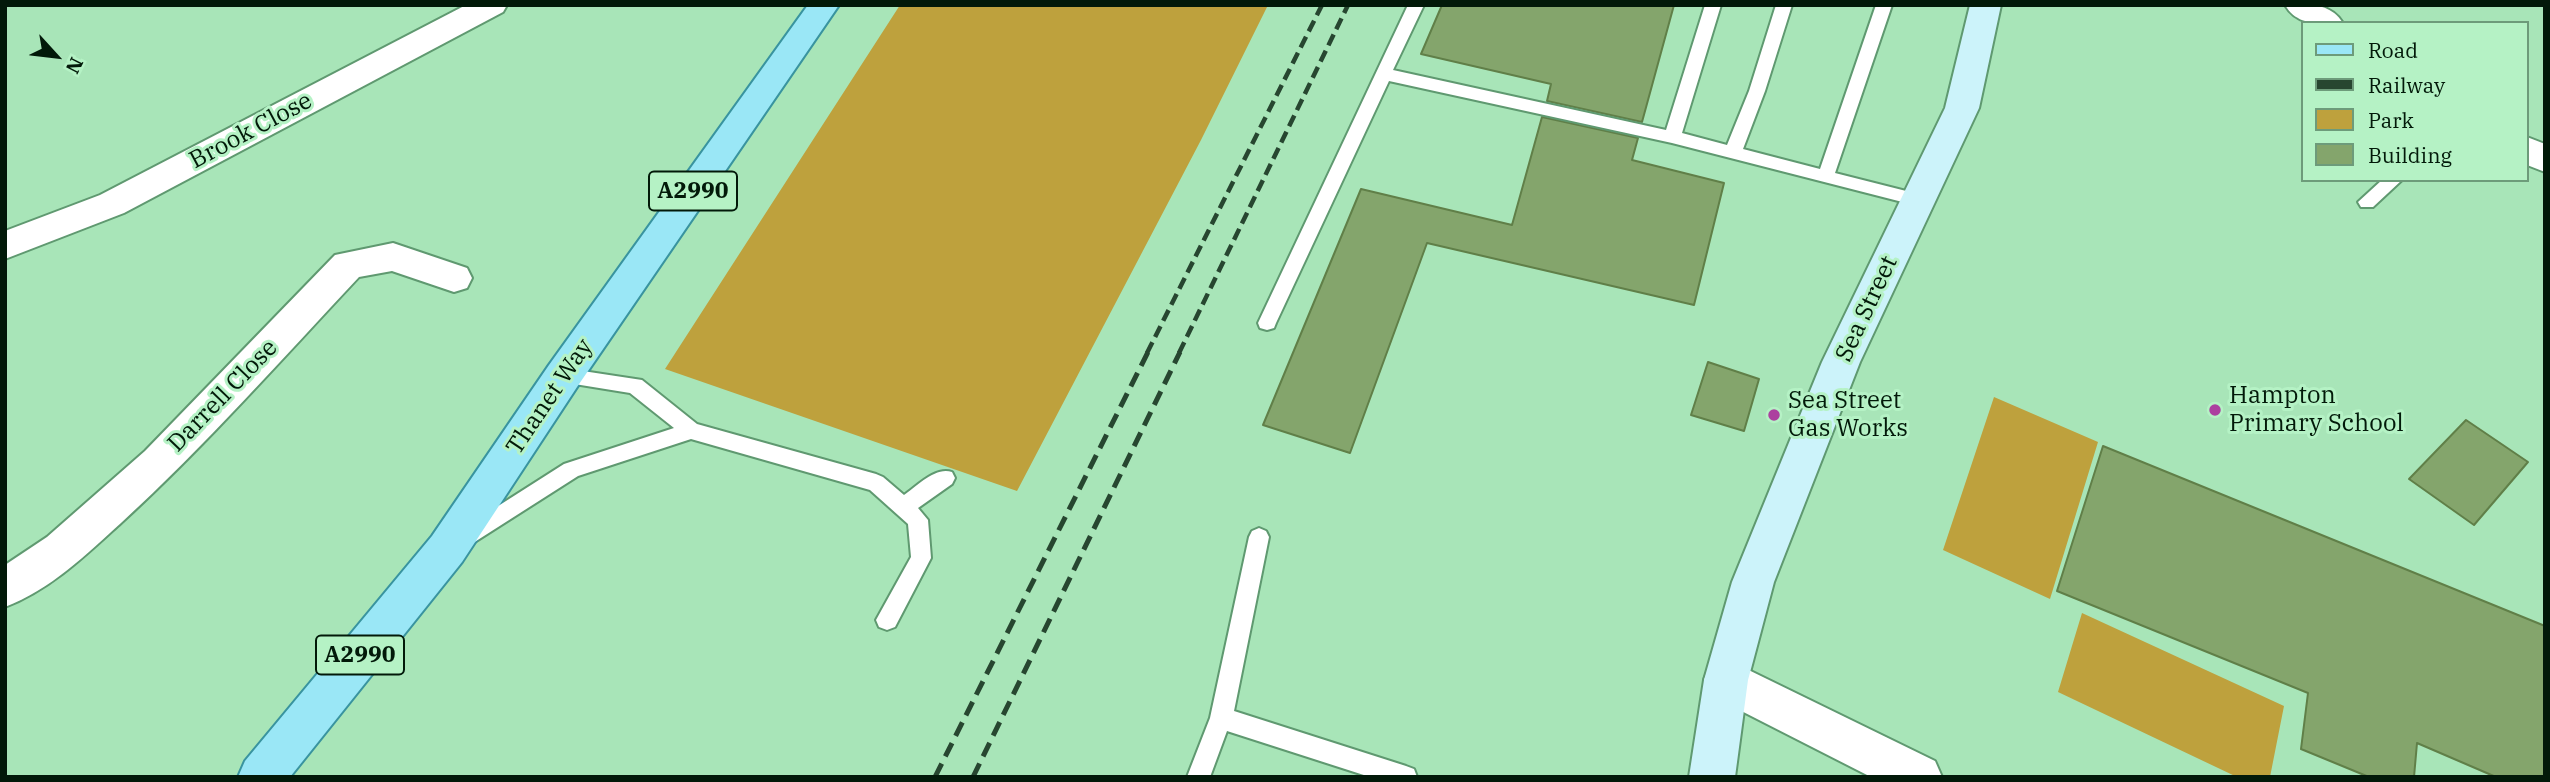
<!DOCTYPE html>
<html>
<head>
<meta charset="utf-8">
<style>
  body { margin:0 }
  #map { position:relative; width:2550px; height:782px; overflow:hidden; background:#a8e5b8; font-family:"IBM Plex Serif",serif }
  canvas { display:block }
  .frame { position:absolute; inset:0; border:7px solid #021909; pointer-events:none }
  .legend { position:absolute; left:2301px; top:21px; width:228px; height:161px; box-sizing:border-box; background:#b5f2c5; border:2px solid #6d9b7a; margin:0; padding:9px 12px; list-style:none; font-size:21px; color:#021909 }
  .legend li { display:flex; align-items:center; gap:14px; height:35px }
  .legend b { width:35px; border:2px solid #6d9b7a }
  .north { position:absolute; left:21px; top:21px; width:70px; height:70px; -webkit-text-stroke:5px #b5f2c5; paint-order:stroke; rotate:117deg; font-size:19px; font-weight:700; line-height:28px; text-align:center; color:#021909 }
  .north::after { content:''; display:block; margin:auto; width:24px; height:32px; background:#021909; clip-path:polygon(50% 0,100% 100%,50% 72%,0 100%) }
</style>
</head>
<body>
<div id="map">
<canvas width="2550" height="782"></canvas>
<div class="frame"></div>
<ul class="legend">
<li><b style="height:9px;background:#9ae7f6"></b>Road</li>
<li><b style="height:9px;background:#274630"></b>Railway</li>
<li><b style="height:19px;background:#bea13d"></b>Park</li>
<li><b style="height:19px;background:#84a56c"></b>Building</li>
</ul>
<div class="north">N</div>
</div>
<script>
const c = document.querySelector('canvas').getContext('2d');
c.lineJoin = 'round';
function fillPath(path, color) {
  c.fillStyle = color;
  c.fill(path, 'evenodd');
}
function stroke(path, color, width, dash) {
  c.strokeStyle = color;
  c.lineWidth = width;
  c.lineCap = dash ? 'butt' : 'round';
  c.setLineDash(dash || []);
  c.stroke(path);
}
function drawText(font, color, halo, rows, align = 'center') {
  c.font = font + ' "IBM Plex Serif",serif';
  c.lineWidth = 6;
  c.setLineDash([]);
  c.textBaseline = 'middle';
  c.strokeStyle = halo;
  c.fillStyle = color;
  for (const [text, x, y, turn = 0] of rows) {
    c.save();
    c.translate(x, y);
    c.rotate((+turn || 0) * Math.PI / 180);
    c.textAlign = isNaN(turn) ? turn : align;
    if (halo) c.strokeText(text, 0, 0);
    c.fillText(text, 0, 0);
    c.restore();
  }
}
fillPath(new Path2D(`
  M900 5H1268L1201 140 1017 491 665 369Z
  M1994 397 2098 442 2050 599 1943 550Z
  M2082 613 2284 706 2270 777H2237L2058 692Z`), '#bea13d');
const building = new Path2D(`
  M1442 5H1674L1642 122 1547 101 1551 84 1421 54Z
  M1542 117 1638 138 1632 160 1724 183 1694 305 1427 243 1350 453 1263 425 1361 189 1512 225Z
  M1708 362 1759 379 1744 431 1691 415Z
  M2466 420 2528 462 2474 525 2409 479Z
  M2103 446 2545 626V777H2496L2417 743 2414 777H2369L2301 749 2308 693 2057 591Z`);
fillPath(building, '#84a56c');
stroke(building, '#607f48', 2);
const lane = new Path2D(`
  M1408 5H1424L1393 70 1666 130 1705 5H1721L1682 133 1727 145 1749 91 1776 5H1792L1765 91 1743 149 1820 169 1876 5H1892L1835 173 1918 194 1924 195 1927 200 1924 205 1918 206 1672 143 1389 81 1276 323 1274 328 1267 330 1260 328 1258 323Z
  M2382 180H2402L2373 207H2361L2358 202Z
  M563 368 642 380 697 424 876 474 883 477 904 495C917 486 936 466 952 472L955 478 952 484 918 508 928 520 931 558 895 627 887 630 879 627 876 620 911 557 908 524 870 490 691 439 578 476 473 543 466 546 459 543 456 537 459 531 564 464 674 428 630 393 556 381 553 376 556 371Z
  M1259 528 1266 531 1269 537 1234 711 1406 766 1414 769 1417 777H1370L1227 731 1210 777H1187L1210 718 1249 537 1252 531Z`);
const street = new Path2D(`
  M466 5H507L503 12 124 213 5 259V231L100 195Z
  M2285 5C2307 5 2329 1 2343 23 2320 23 2298 27 2285 5Z
  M2527 137 2545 144V172L2527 165Z
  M393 243 467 268 472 278 467 288 454 292 392 271 359 277C281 360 205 446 121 523 87 554 50 590 5 607V565L47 537 145 451 335 255Z
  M1726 659 1935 761 1942 777H1871L1710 695 1704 680 1710 665Z`);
const secondary = new Path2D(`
  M1970 5H2001L1979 108 1860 362 1774 582 1748 680 1735 777H1689L1704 680 1732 582 1822 362 1945 108Z`);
const primary = new Path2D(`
  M808 5H839L577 387 462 562 290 777H238L245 761 432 536 549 365Z`);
stroke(lane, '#5f9970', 4);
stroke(street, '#5f9970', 4);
stroke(secondary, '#5f9970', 4);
stroke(primary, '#39949f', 4);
fillPath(lane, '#fff');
fillPath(street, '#fff');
fillPath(secondary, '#ccf3fa');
fillPath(primary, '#9ae7f6');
stroke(new Path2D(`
  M1147 353 1322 5
  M1179 353 1348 5`), '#274630', 4.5, [12, 6]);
stroke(new Path2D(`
  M935 777 1148 352
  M973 777 1180 352`), '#274630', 5, [15, 8]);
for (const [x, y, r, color] of [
  [2215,410,7,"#ac409f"],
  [1774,415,7,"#ac409f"]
]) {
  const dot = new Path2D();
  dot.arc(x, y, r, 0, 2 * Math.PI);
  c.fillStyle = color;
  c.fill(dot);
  stroke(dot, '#b5f2c5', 2.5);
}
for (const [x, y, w] of [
  [693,191,88],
  [360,655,88]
]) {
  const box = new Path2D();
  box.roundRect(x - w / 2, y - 19.5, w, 39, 5);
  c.fillStyle = '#b5f2c5';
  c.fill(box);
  stroke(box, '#021909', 2);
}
drawText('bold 23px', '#021909', null, [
  ["A2990",693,191],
  ["A2990",360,655]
]);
drawText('24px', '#021909', '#b5f2c5', [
  ["Brook Close",251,131,-28],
  ["Sea Street",1867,309,-65],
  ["Darrell Close",223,396,-46],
  ["Thanet Way",550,397,-56]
]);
drawText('24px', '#021909', '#b5f2c5', [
  ["Hampton",2229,396],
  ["Primary School",2229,424],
  ["Sea Street",1788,401],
  ["Gas Works",1788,429]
], 'left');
</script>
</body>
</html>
